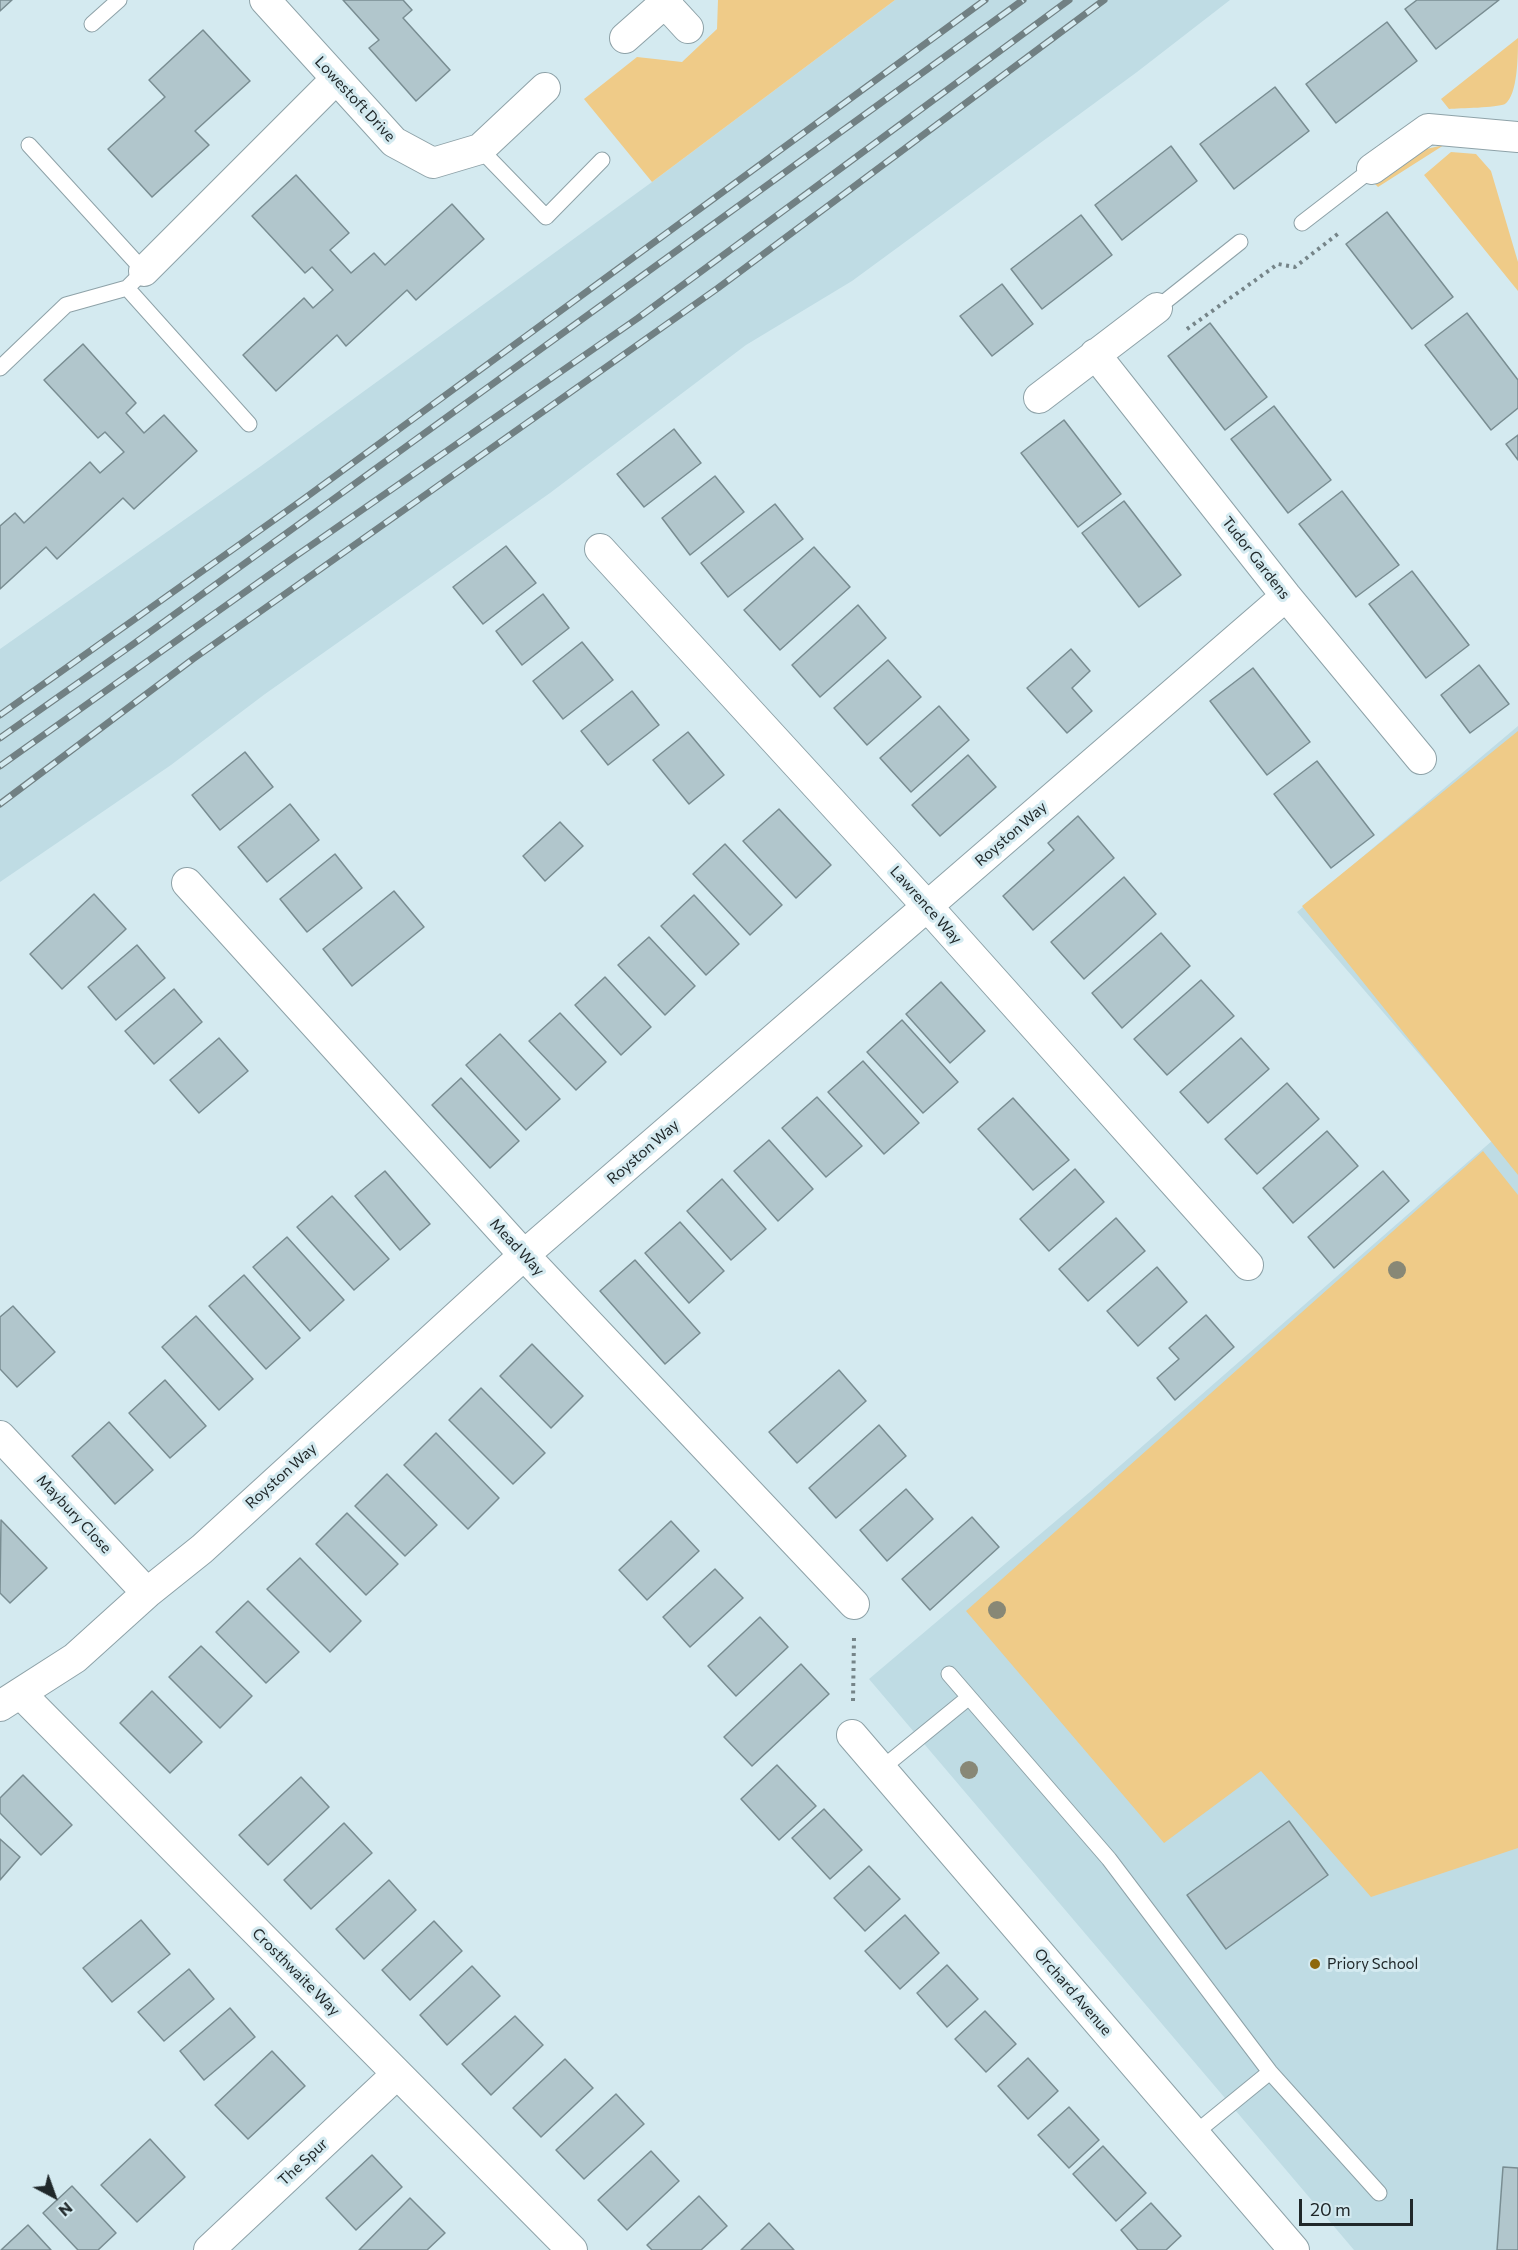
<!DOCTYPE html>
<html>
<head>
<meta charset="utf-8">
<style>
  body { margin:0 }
  #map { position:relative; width:1518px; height:2250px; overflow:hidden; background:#d4eaf0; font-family:Commissioner,sans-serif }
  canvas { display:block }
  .north { position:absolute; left:24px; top:2166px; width:60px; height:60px; -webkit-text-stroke:4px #d4eaf0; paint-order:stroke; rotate:139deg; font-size:16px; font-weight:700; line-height:24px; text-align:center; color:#20282a }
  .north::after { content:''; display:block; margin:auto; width:21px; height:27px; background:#20282a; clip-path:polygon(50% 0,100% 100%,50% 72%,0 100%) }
  .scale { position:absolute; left:1299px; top:2199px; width:114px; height:27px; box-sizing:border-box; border:3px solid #20282a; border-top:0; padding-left:8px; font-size:18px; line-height:21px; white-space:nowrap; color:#20282a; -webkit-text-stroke:4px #d4eaf0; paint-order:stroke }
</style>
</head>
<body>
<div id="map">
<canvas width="1518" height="2250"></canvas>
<div class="north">N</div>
<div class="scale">20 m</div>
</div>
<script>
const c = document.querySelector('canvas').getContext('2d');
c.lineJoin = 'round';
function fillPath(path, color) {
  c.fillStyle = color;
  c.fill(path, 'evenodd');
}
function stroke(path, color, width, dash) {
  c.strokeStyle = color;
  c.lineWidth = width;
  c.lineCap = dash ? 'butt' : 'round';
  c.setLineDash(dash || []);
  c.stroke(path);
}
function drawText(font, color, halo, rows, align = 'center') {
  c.font = font + ' Commissioner,sans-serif';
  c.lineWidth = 6;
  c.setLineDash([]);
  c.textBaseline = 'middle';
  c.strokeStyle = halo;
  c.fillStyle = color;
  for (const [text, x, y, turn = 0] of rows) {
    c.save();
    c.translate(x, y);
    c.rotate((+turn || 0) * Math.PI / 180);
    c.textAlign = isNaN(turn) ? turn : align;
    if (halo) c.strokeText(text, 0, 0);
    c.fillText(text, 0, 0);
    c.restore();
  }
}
fillPath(new Path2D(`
  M895 0H1230L1137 72 852 281 746 345 550 493 265 694 171 765 0 882V649L261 466 652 182Z
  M1518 726V2250H1354L869 1679 1090 1492 1493 1140 1297 912Z`), '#bfdce4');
fillPath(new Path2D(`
  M718 0H895L652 182 584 99 637 57 682 62 717 29Z
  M1518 38C1518 54 1518 95 1505 104 1496 108 1460 108 1449 109L1441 99Z
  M1444 145 1378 187 1370 179 1413 152Z
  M1451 152 1476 154 1491 171 1518 262V291L1424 175Z
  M1518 731V1175L1302 906Z
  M1483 1151 1518 1195V1848L1371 1897 1261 1771 1164 1843 966 1611Z`), '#efcb88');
const building = new Path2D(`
  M0 0H12L0 11Z
  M343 0H403L412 10 403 18 450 70 416 101 369 48 379 40Z
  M1417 0H1499L1436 49 1405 9Z
  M1387 22 1417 61 1336 123 1306 84Z
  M203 30 250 81 195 131 209 145 152 197 108 149 165 97 149 80Z
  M1275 87 1309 131 1234 189 1200 144Z
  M1171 146 1197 181 1122 240 1095 205Z
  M296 175 349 233 330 250 351 273 374 253 385 265 452 204 484 239 416 300 407 290 346 346 337 335 276 391 243 355 304 298 313 308 333 290 312 267 305 273 252 216Z
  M1387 212 1453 297 1412 329 1346 244Z
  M1081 215 1112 255 1042 309 1011 269Z
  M1002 284 1033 324 992 356 960 316Z
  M1467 313 1518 380V408L1491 430 1425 345Z
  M1210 323 1267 397 1225 430 1168 356Z
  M83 344 136 403 126 413 144 433 164 415 197 451 134 509 123 498 57 559 46 547 0 589V526L15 513 24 523 90 462 100 473 124 452 105 432 98 438 44 380Z
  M1274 406 1331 480 1288 513 1231 439Z
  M1064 420 1121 494 1078 527 1021 453Z
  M674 429 701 463 644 507 617 474Z
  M1518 435V460L1506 444Z
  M715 476 744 512 690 555 662 518Z
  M1342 491 1399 565 1356 597 1299 524Z
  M1124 501 1181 575 1139 607 1082 533Z
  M775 504 803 539 728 597 701 563Z
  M506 546 536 583 483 624 453 587Z
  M814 547 850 587 780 650 744 610Z
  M1412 571 1469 645 1426 678 1369 604Z
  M543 594 569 628 522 665 496 631Z
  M858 605 886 638 820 697 792 665Z
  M582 642 613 680 563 719 533 681Z
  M1071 649 1090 671 1072 688 1092 711 1067 733 1027 688Z
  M888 660 921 697 867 745 834 708Z
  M1479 665 1509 704 1470 733 1441 695Z
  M1253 668 1310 742 1267 775 1210 701Z
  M632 691 659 725 608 765 581 731Z
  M939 706 969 740 911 792 880 758Z
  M688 732 724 775 689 804 653 760Z
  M245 752 273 787 220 830 192 795Z
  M968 755 996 787 940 836 912 805Z
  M1317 761 1374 835 1331 868 1274 794Z
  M290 804 319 840 267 882 238 847Z
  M779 809 831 865 796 898 743 841Z
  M1078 816 1114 858 1033 930 1003 896 1054 850 1048 843Z
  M560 822 583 846 545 881 523 856Z
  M725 844 782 905 750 935 693 874Z
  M335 854 362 888 307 932 280 899Z
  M1124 877 1156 914 1084 979 1051 942Z
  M394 891 424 927 352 986 323 949Z
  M94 894 126 929 62 989 30 954Z
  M694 895 739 944 706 975 661 926Z
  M1161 933 1190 966 1122 1028 1092 993Z
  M649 937 695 986 665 1015 618 965Z
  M137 945 165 978 116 1020 88 987Z
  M605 977 651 1027 621 1055 575 1005Z
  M1201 980 1234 1016 1167 1075 1134 1039Z
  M941 982 985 1031 950 1063 906 1014Z
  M174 989 202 1022 154 1064 125 1031Z
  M560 1013 606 1062 576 1090 529 1041Z
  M902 1020 958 1082 923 1113 867 1052Z
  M500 1034 560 1099 526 1130 466 1065Z
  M219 1038 248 1071 199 1113 170 1080Z
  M1241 1038 1269 1069 1208 1123 1180 1092Z
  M863 1061 919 1123 884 1154 828 1092Z
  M461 1078 519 1141 490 1168 432 1105Z
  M1287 1083 1319 1119 1257 1174 1225 1139Z
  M817 1097 862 1146 826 1177 782 1128Z
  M1013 1098 1069 1160 1033 1190 978 1129Z
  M1327 1131 1358 1166 1293 1223 1263 1188Z
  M769 1140 813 1189 778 1221 734 1171Z
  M1075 1169 1104 1202 1049 1251 1020 1219Z
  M385 1171 430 1224 400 1250 355 1196Z
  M1383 1171 1409 1201 1334 1268 1308 1237Z
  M722 1179 766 1229 731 1260 687 1211Z
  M332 1196 389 1259 354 1290 297 1227Z
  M1116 1218 1145 1251 1088 1301 1059 1269Z
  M680 1222 724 1271 689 1303 645 1253Z
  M287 1237 344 1300 310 1331 253 1267Z
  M635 1260 700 1333 665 1364 600 1291Z
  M1157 1267 1187 1302 1138 1346 1107 1311Z
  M244 1275 300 1338 266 1369 209 1306Z
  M13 1306 55 1352 17 1387 0 1369V1317Z
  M1206 1315 1234 1347 1175 1400 1157 1378 1179 1359 1169 1348Z
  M196 1316 253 1379 219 1410 162 1347Z
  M532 1344 583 1396 551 1428 500 1376Z
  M839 1370 866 1401 797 1463 769 1432Z
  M165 1380 206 1426 170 1458 129 1413Z
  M481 1388 545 1453 513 1484 449 1420Z
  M109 1422 153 1470 115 1504 72 1456Z
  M879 1425 906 1456 836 1518 809 1488Z
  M436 1433 499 1498 468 1529 404 1465Z
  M387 1474 437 1525 405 1556 355 1506Z
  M906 1489 933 1519 887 1561 860 1530Z
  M347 1513 398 1564 366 1595 316 1544Z
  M972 1517 999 1547 930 1610 902 1579Z
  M1 1520 47 1568 10 1603 0 1593Z
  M671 1521 699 1551 647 1600 619 1570Z
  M300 1558 361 1621 330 1652 267 1589Z
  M715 1569 743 1598 690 1647 663 1617Z
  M248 1601 299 1652 266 1683 216 1632Z
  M760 1617 788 1647 736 1696 708 1666Z
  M201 1646 252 1696 220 1728 169 1677Z
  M801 1664 829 1694 752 1766 724 1737Z
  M152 1691 202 1742 170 1773 120 1723Z
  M777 1765 816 1806 779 1840 741 1799Z
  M23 1775 72 1825 41 1855 0 1813V1798Z
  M301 1777 329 1807 268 1865 239 1835Z
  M824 1809 862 1850 830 1879 792 1838Z
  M1289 1821 1328 1875 1226 1949 1187 1895Z
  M344 1823 372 1853 311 1909 284 1880Z
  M0 1839 20 1857 0 1880Z
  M869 1866 900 1899 865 1931 834 1898Z
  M389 1880 416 1910 364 1959 336 1929Z
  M905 1915 939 1953 900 1989 865 1951Z
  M141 1920 170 1954 112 2002 83 1968Z
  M434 1921 462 1951 410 2000 382 1970Z
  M947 1965 978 1999 947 2027 917 1993Z
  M472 1966 500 1996 447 2045 420 2015Z
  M189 1969 214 1999 164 2041 138 2012Z
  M230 2008 255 2037 204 2080 180 2051Z
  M985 2011 1016 2044 986 2072 955 2039Z
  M515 2016 543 2045 491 2095 462 2064Z
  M272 2051 305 2086 248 2139 215 2105Z
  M1028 2058 1058 2091 1028 2119 998 2086Z
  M565 2059 593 2088 541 2137 513 2108Z
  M616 2094 644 2124 584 2179 556 2150Z
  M1069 2107 1099 2140 1069 2168 1038 2135Z
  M150 2139 185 2177 137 2222 101 2185Z
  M1103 2146 1146 2193 1116 2221 1073 2174Z
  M651 2151 679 2181 627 2230 598 2200Z
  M372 2155 402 2187 356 2230 326 2198Z
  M1503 2167 1518 2168V2250H1497Z
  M72 2186 116 2233 98 2250H78L43 2213Z
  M699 2196 727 2226 701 2250H652L647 2245Z
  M410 2198 445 2233 427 2250H359Z
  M1151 2203 1181 2236 1166 2250H1138L1121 2230Z
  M769 2223 794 2250H741Z
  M28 2225 51 2250H1Z`);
fillPath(building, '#b1c6cc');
stroke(building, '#798d92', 1.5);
const service = new Path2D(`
  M92 24 119 0
  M480 149 546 217 602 160
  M1302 223 1372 169
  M127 288 249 424
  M1157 308 1240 242
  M0 368 66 305 127 288 144 271 29 145
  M949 1674 1109 1859 1270 2072 1379 2193
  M881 1769 968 1698
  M1194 2134 1270 2072`);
const minor = new Path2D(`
  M265 0 394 142 433 163 480 149 545 88
  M665 3 688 28
  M625 38 668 0
  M1372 169 1428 129 1518 137
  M144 271 335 80
  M1095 354 1286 596 1421 759
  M1039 398 1157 308
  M600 549 927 906 1248 1265
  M187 883 524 1255 854 1604
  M0 1436 147 1593
  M21 1694 572 2250
  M0 1706 75 1658 147 1593 202 1549 524 1255 1286 596
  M852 1735 1294 2250
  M209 2250 397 2074`);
stroke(service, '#8ea2a8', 17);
stroke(minor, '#8ea2a8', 32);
stroke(new Path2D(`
  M1187 329 1278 264 1295 267 1339 233
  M853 1701 854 1637`), '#758488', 4, [3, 4.5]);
stroke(service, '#fff', 15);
stroke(minor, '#fff', 30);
const rail = new Path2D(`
  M0 715 305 498 985 0
  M0 738 132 645 1023 0
  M0 766 290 560 638 318 1069 0
  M0 804 193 659 718 288 1104 0`);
stroke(rail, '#718083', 7);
stroke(rail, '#d4eaf0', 4.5, [14]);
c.fillStyle = '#888876';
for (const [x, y] of [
  [1397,1270],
  [997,1610],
  [969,1770]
]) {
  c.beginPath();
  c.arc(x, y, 9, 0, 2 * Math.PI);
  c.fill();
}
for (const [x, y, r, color] of [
  [1315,1964,6,"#8e680d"]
]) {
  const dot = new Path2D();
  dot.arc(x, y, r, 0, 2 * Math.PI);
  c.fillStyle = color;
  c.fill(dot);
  stroke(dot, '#d4eaf0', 2);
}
drawText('15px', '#20282a', '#d4eaf0', [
  ["Lowestoft Drive",355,99,47],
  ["Tudor Gardens",1256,558,52],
  ["Royston Way",1011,834,-41],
  ["Lawrence Way",926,905,48],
  ["Royston Way",643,1152,-41],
  ["Mead Way",517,1247,47],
  ["Royston Way",281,1476,-42],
  ["Maybury Close",74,1514,47],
  ["Crosthwaite Way",296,1972,45],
  ["Orchard Avenue",1073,1992,49],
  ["The Spur",303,2162,-43]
]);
drawText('15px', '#20282a', '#d4eaf0', [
  ["Priory School",1327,1964]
], 'left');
</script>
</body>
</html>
